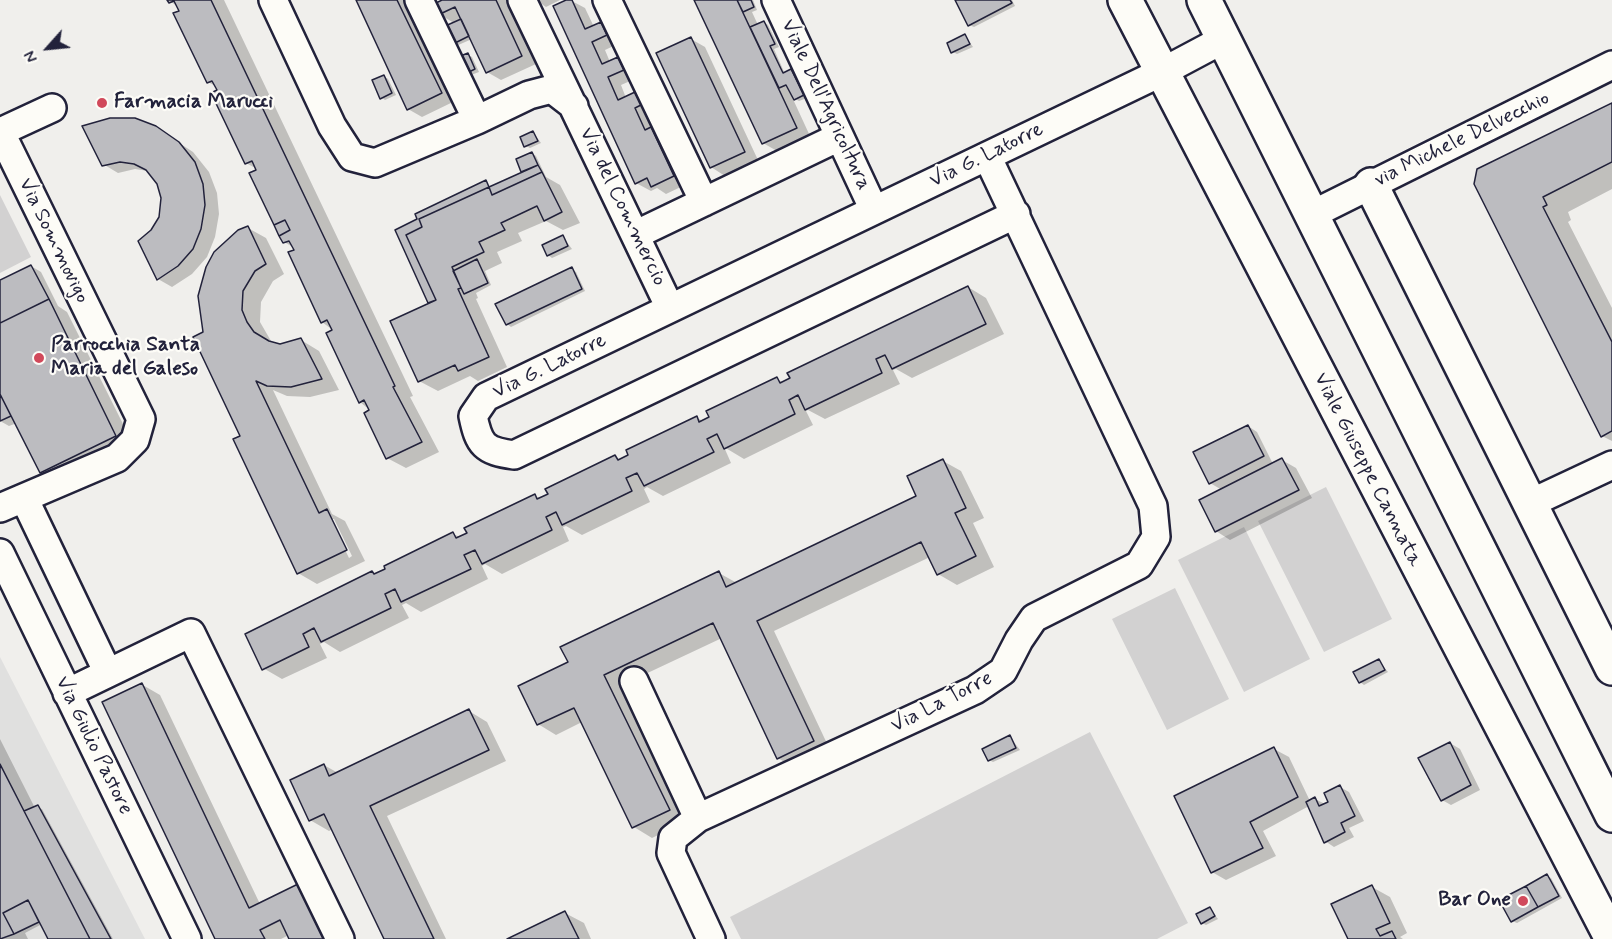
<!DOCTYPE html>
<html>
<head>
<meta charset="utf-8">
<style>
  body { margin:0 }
  #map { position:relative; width:1612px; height:939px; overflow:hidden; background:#f0efec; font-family:Mynerve,sans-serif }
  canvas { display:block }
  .north { position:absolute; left:18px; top:18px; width:60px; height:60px; -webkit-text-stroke:4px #fdfcf7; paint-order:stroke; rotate:243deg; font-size:16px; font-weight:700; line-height:24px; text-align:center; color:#22223b }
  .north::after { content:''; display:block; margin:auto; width:21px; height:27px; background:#22223b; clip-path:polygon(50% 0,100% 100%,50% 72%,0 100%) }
</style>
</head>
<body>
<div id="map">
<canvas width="1612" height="939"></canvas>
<div class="north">N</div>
</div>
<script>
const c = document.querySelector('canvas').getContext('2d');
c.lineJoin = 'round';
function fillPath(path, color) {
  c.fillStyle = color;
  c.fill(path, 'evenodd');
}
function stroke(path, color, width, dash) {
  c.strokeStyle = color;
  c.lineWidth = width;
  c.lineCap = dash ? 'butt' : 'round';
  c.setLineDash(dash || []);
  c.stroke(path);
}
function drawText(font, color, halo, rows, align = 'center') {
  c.font = font + ' Mynerve,sans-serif';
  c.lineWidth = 4.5;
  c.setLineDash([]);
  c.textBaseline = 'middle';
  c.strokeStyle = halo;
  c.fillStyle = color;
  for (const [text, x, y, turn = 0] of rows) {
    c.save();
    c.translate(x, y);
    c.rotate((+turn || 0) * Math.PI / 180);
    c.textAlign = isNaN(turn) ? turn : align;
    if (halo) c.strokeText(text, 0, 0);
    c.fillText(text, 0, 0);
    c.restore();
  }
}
fillPath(new Path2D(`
  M0 657 145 939H0Z`), '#e0e0df');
fillPath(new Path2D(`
  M0 195 31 257 0 273Z
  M1326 487 1392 619 1324 652 1258 521Z
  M1244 527 1310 659 1244 692 1178 560Z
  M1175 588 1229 699 1167 730 1112 619Z
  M1090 732 1188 923 1157 939H741L730 917Z`), '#d2d1d1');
fillPath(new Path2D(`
  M169 0H224L413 396 410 397 439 452 406 468 387 458 371 411 360 402 334 331 322 322 295 248 284 242 259 170 246 163 217 87 208 82 179 8Z
  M358 0H407L455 101 422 117 408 109Z
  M446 0H506L536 64 501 80 487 72 472 39 456 46 452 44 454 23 439 14Z
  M536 0H560L546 7Z
  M570 0 585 8 594 27 601 24 615 32 620 43 605 50 610 62 618 59 632 67 637 78 621 85 626 98 635 94 649 102 687 184 666 194 657 188 651 191 636 183Z
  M696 0H753L757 10 752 12 758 25 764 22 768 25 779 47 774 49 785 74 791 71 796 73 807 98 799 101 792 97 810 136 777 151 763 143Z
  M957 0H1012L1015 6 974 27 969 25Z
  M965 36 973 47 957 54 953 52Z
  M691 39 705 47 758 160 725 176 711 167Z
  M468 55 472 57 479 72 471 75 467 73Z
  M384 76 388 79 396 95 385 100 381 97Z
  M1612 104V189L1568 212 1571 220 1568 222 1612 308V441L1602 436 1476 184Z
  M155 127 193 152 209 172 217 193 219 214 215 237 207 257 192 274 172 287 158 279 152 231 160 218 162 197 158 183 148 171 135 169 118 173 103 164Z
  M533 132 541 143 530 148 526 146Z
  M532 153 536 156 546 177 560 185 580 223 563 230 546 221 518 233 522 241 497 252 502 263 485 271 491 285 476 293 478 298 476 299 507 367 478 381 470 376 438 391 419 381 432 303 429 302 485 182 491 188 523 173 518 160Z
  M248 228 266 238 284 274 273 281 261 302 260 322 271 341 280 345 301 340 319 351 339 390 310 397 287 396 273 390 332 514 345 521 365 561 317 584 298 573 242 437 205 333ZM330 519H334L352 556 349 558Z
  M563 237 572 249 552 258 548 255Z
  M31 266 41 272 58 306 67 312 134 446 60 483 41 472 17 423 9 426 0 421V282Z
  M572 269 576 272 585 291 511 327 507 324Z
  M968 287 986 298 1004 334 912 378 896 369 893 370 900 384 825 419 808 410 806 411 813 425 744 459 724 447 731 463 663 496 647 487 644 489 650 502 582 535 566 526 563 527 569 541 502 574 485 564 482 566 488 579 421 612 406 603 402 605 409 618 340 652 324 642 320 644 327 658 282 679 263 668 247 634 376 575 453 534 460 537 534 495 541 499 615 457 621 460 697 418 703 421 777 379 784 383Z
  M1248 426 1257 432 1273 464 1282 460 1296 468 1312 498 1230 540 1216 531 1201 501 1222 490 1210 483Z
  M943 461 961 471 984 518 973 523 994 567 957 585 938 574 930 557 774 631 831 752 796 769 778 758 722 638 622 685 687 821 652 838 634 827 582 722 556 735 538 724 570 663 719 573 737 583 918 497Z
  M1379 661 1388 672 1364 685 1360 682Z
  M141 684 160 695 260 904 298 885 316 896 337 939H291L289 935 281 939H217Z
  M469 711 487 722 506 761 387 816 446 939H385L333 829 329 831 310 820 324 765 338 773Z
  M1010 737 1020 750 993 762 989 760Z
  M0 739 35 808 42 809 113 939H49L42 924 25 933 28 939H0Z
  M1450 743 1460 749 1480 790 1451 805 1442 800Z
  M1274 749 1289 757 1310 801 1315 799 1325 804 1340 787 1349 792 1364 821 1349 828 1354 837 1334 847 1325 841 1309 806 1263 831 1276 856 1226 880 1212 872Z
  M1547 876 1551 878 1562 898 1517 923 1512 921Z
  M1372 887 1390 897 1407 933 1400 937 1403 939H1349Z
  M1210 909 1218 919 1206 925 1202 923Z
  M565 913 584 923 591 939H510Z`), '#0003');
const building = new Path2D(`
  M167 0H211L395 386 393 387 422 442 386 459 364 413 369 410 364 400 359 403 326 333 332 330 327 320 321 323 288 252 294 250 289 241 283 243 279 236 290 230 285 220 274 225 249 173 256 170 252 161 245 164 211 93 217 90 212 81 207 83 173 13 179 11 174 1 169 3Z
  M356 0H397L442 93 407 110Z
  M442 0H496L522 56 486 73 455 7 438 15 432 5Z
  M566 0H572L585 29 601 22 607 35 592 42 602 64 618 57 624 70 608 77 618 100 635 92 641 105 635 108 645 130 651 127 674 176 651 187 647 178 635 184 553 6Z
  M694 0H737L797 128 762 144Z
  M737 0H751L754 7 743 12Z
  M955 0H1010L1012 3 968 26Z
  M461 19 469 36 451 45 443 27Z
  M764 21 775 44 770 46 783 73 791 69 804 95 794 100 786 85 779 88 750 27Z
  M965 34 970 44 951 53 947 43Z
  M691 37 745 152 710 168 656 53Z
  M468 53 475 69 465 74 458 57Z
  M384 75 392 93 380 99 372 80Z
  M1612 103V162L1543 197 1547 205 1543 207 1612 342V431L1601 437 1474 184 1477 169Z
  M110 118H135L156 126 179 142 195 162 203 184 205 205 201 229 193 249 178 266 157 280 138 241 151 230 159 217 161 198 157 184 146 170 134 164 120 162 102 166 82 126Z
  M533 131 538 141 524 147 520 137Z
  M532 152 538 165 521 172 516 159Z
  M538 165 542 172 492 195 489 187Z
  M542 172 562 212 544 221 537 206 501 223 505 230 479 242 484 252 452 267 461 288 458 289 489 357 458 371 455 365 418 382 390 321 436 300 406 235 422 227 419 219 489 187 492 195Z
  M486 180 489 187 419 219 422 227 406 235 436 300 428 303 395 230 417 219 415 214Z
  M285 220 290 230 279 236 274 225Z
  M248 226 266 264 255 271 243 291 242 310 247 322 254 332 269 341 280 344 301 338 322 379 291 387 267 386 256 381 319 513 327 509 347 550 297 574 233 439 240 436 193 337 203 332 198 296 206 267 214 252 238 230Z
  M563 235 568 246 547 256 542 245Z
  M477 259 488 283 464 294 453 271Z
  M31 265 49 299 0 323V280Z
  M572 267 582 289 506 325 495 304Z
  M968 286 986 324 892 369 885 355 876 359 882 373 805 410 798 395 789 400 795 414 724 449 717 434 707 439 714 452 644 486 637 473 626 478 632 491 562 525 556 512 546 517 552 530 482 564 475 550 464 555 471 569 401 602 395 589 385 594 391 608 321 642 314 628 303 634 309 647 262 670 245 634 372 571 374 574 385 569 384 566 453 532 456 538 467 533 464 528 535 494 537 499 548 494 545 489 615 455 618 460 628 455 626 450 697 416 699 422 709 417 706 411 777 377 780 383 790 378 787 373Z
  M49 299 116 436 40 473 0 394V323Z
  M0 394 11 416 0 421Z
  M1248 425 1264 456 1209 484 1193 452Z
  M1282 458 1299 490 1215 532 1199 500Z
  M943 459 966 508 955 513 976 556 937 575 921 542 757 621 814 741 777 759 713 623 604 675 670 810 632 828 574 708 537 725 518 686 568 662 560 647 719 571 726 587 916 496 907 476Z
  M1379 659 1385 670 1359 683 1353 672Z
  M142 683 249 908 298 884 325 939H289L280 920 260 930 265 939H215L102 702Z
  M469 709 489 750 370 806 434 939H384L324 814 309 821 290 780 324 764 329 776Z
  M1010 735 1016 748 988 761 982 749Z
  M1450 742 1471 785 1441 801 1418 758Z
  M1274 747 1298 797 1250 822 1263 848 1211 873 1174 796Z
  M0 764 24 811 90 939H48L28 900 3 913 14 934 0 939Z
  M1340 785 1355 816 1341 823 1345 832 1324 843 1306 802 1315 797 1319 806 1328 802 1324 793Z
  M38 805 111 939H90L24 811Z
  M1547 874 1559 896 1538 907 1526 886Z
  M1372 885 1390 923 1376 929 1380 936 1392 931 1396 939H1348L1331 904Z
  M1526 886 1538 907 1511 922 1499 900Z
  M28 900 39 922 14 934 3 913Z
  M1210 907 1215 916 1201 924 1196 914Z
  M565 911 579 939H507Z`);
fillPath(building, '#bcbcc0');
stroke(building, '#22223b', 1.5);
const street = new Path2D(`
  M273 0 332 126 352 157 375 163 477 120 529 95 552 89 574 106
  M419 0 477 120
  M522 0 670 308
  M607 0 704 202
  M776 0 874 210
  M0 131 141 419 135 440 117 458 0 508
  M0 132 52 108
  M1016 214 514 455C484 451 479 445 473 416L486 397 1162 72 1224 39
  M1313 214 1612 65
  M635 235 839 137
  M24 498 108 673
  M1531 503 1612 465
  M0 553 187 939
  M634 681 698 818
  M67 693 191 633 340 939
  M711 939 671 853 673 838 698 818 975 690 1003 671 1019 640 1034 618 1139 565 1156 537 1153 506 987 156`);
const secondary = new Path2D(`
  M1125 0 1612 939
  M1204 0 1612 815
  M1371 185 1612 668`);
stroke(street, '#22223b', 32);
stroke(secondary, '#22223b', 38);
stroke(street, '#fdfcf7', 27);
stroke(secondary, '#fdfcf7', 33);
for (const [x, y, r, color] of [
  [102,103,6,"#d1495b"],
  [39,358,6,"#d1495b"],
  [1523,901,6,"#d1495b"]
]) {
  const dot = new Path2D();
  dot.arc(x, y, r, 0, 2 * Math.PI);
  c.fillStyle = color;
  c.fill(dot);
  stroke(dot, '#fdfcf7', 2);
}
drawText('bold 21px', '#22223b', '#fdfcf7', [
  ["Farmacia Marucci",114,103],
  ["Parrocchia Santa",51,346],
  ["Maria del Galeso",51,370],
  ["Bar One",1511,901,"right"]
], 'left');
drawText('21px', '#22223b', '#fdfcf7', [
  ["Viale Dell'Agricoltura",825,105,65],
  ["via Michele Delvecchio",1462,140,-26],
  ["Via G. Latorre",987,156,-26],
  ["Via del Commercio",622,207,64],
  ["Via Sommovigo",53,241,64],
  ["Via G. Latorre",550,367,-26],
  ["Viale Giuseppe Cannata",1367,470,63],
  ["Via La Torre",942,703,-27],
  ["Via Giulio Pastore",93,746,64]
]);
</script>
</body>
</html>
